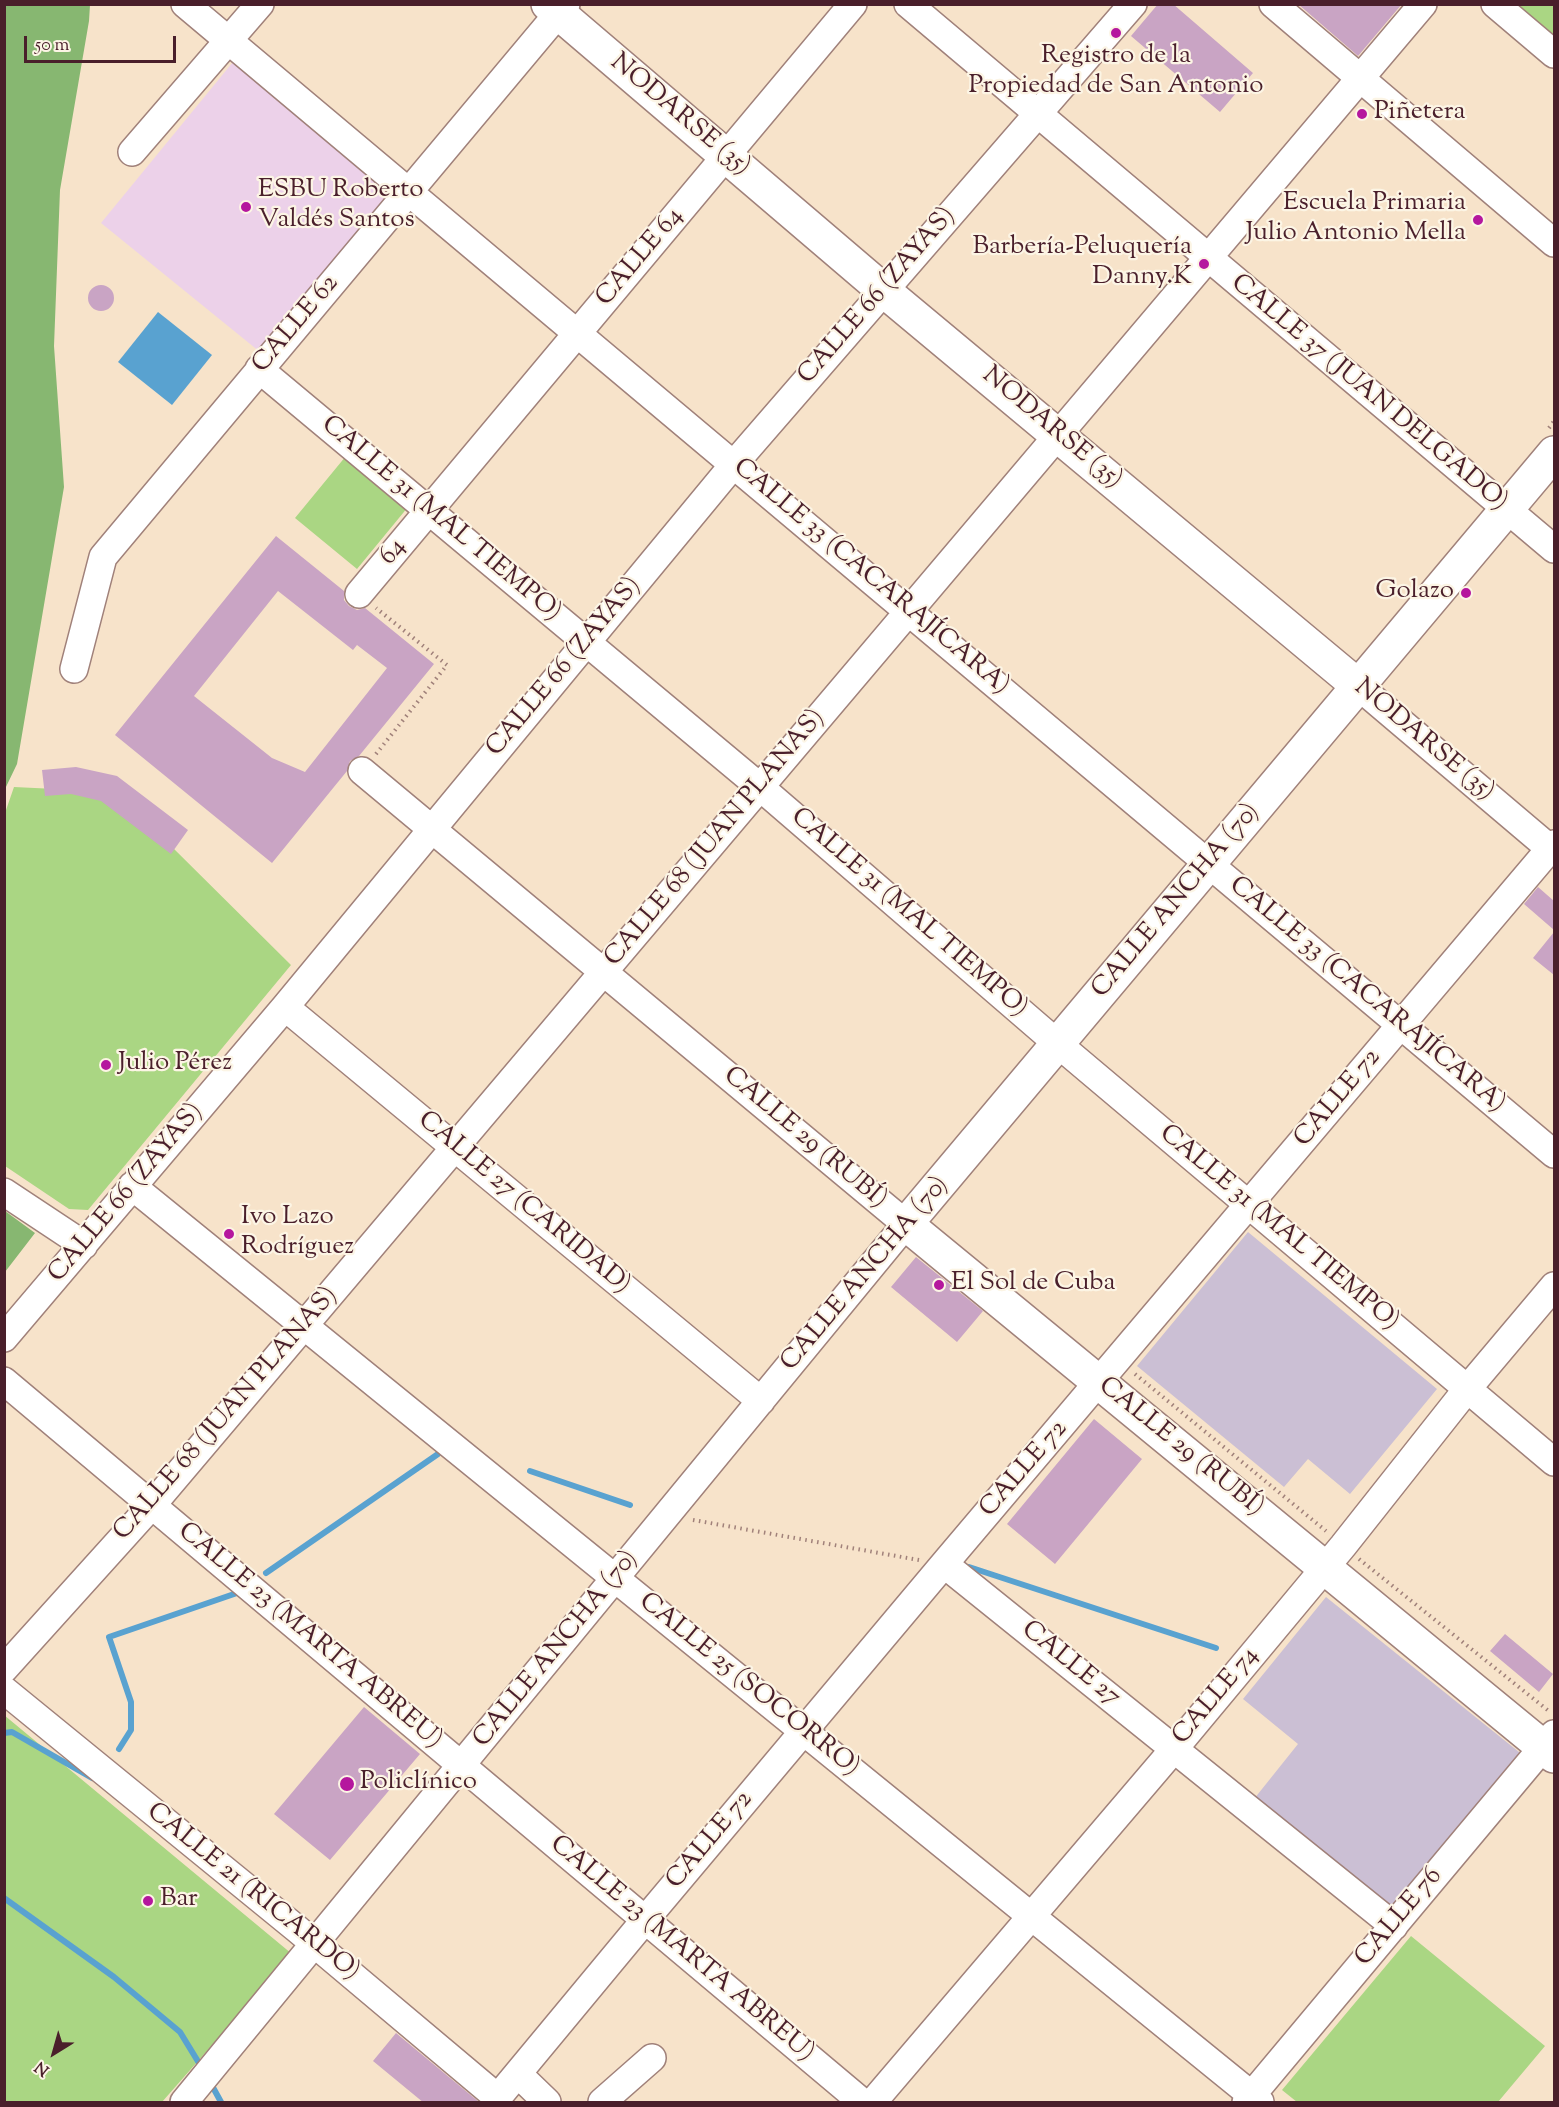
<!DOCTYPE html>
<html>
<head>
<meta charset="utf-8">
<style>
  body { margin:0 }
  #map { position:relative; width:1559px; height:2107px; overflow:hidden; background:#f7e3ca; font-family:"Sorts Mill Goudy",serif }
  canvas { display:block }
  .frame { position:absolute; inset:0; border:6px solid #4a1f2b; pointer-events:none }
  .north { position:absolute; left:24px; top:2023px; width:60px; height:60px; -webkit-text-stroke:4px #fcf5e5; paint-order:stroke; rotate:217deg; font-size:16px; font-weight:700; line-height:24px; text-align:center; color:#4a1f2b }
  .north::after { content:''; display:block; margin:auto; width:21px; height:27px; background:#4a1f2b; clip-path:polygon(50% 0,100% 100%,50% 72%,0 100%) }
  .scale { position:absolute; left:24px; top:36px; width:152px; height:27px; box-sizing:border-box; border:3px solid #4a1f2b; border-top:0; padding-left:8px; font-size:18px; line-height:21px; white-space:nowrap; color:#4a1f2b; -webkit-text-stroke:4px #fcf5e5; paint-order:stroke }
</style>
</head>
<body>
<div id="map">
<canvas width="1559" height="2107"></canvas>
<div class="frame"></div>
<div class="north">N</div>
<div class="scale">50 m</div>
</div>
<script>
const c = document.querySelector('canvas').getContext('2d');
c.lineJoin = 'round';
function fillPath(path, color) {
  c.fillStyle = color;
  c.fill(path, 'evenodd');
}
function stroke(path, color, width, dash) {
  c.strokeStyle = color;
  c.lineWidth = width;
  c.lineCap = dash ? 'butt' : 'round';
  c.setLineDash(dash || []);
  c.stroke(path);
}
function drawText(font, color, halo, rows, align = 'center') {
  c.font = font + ' "Sorts Mill Goudy",serif';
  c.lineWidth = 4.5;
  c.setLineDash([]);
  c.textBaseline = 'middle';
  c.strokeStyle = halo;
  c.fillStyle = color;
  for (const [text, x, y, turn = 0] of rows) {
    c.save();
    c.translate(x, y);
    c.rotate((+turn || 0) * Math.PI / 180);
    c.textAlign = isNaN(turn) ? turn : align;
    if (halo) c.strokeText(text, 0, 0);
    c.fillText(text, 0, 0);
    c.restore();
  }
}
fillPath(new Path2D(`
  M233 62 392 191 260 352 101 223Z`), '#ecd1e9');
fillPath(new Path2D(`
  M1248 1232 1437 1389 1350 1494 1308 1459 1284 1487 1137 1366Z
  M1326 1597 1524 1756 1397 1914 1254 1799 1298 1744 1243 1699Z`), '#cbbfd4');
fillPath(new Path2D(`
  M1513 5H1554V40Z
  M346 456 408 507 357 569 295 518Z
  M14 787 97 791 170 845 291 965 88 1210 69 1209 5 1166V813Z
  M4 1715 292 1954 162 2102H5Z
  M1411 1936 1545 2046 1498 2102H1297L1282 2090Z`), '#aad683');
fillPath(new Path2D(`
  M5 5H90L89 21 60 190 54 346 64 487 17 764 5 789Z
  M5 1211 35 1233 5 1272Z`), '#87b771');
fillPath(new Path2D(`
  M158 312 212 355 172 405 118 362Z`), '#59a2d0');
stroke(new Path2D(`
  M530 1471 630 1505
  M969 1567 1216 1648
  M266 1573 438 1454
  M4 1733 12 1732 92 1778
  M119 1749 131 1730V1702L109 1637 237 1593
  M4 1898 114 1977 180 2032 202 2068
  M210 2082 221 2102`), '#59a2d0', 6);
fillPath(new Path2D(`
  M1158 4H1173L1253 73 1220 112 1131 36Z
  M1298 4H1402L1358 56Z
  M88 298a13 13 0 1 1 26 0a13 13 0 1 1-26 0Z
  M276 536 344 591V600L349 606 357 610 365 608 434 664 359 756 350 761 347 771 272 863 115 735ZM278 591 353 650 357 645 387 668 305 772 272 758 194 696Z
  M76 767 117 776 188 830 171 854 101 801 71 794 45 796 42 770Z
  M1538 887 1554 901V930L1524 904Z
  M1554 932V975L1533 958Z
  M916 1257 983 1311 957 1342 891 1287Z
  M1094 1419 1142 1459 1055 1564 1007 1524Z
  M1505 1634 1553 1674 1539 1692 1490 1651Z
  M364 1707 420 1754 330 1860 274 1814Z
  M396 2033 479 2102V2103H424L373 2061Z`), '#c9a4c4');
const minor = new Path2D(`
  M185 4 1554 1154
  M908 4 1554 549
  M1273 4 1554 243
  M1495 4 1554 54
  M132 152 260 4
  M259 369 760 787 1058 1044 1554 1462
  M359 594 853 4
  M74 669 103 557 566 4
  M1357 685 1554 852
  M285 1007 761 1401
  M132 1186 1260 2102
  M4 1192 84 1245
  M4 1338 285 1007 734 464 1133 4
  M4 1381 862 2102
  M944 1564 1394 1926
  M4 1669 152 1505 1423 4
  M4 1690 297 1929 498 2098
  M518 2074 547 2102
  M184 2102 906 1224 362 771
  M494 2102 645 1920 944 1564 1554 844
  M602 2102 652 2058
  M873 2102 1174 1749 1343 1546 1468 1388 1554 1286
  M1246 2102 1554 1734`);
const major = new Path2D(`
  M548 4 883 290 1357 685
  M1554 453 906 1224 1554 1756`);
stroke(minor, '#a0817a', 30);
stroke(major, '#a0817a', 36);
stroke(new Path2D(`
  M1549 428 1554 421
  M376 754 447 665 376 608
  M1135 1374 1326 1531
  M693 1520 919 1560
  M1359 1559 1550 1712`), '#a0817a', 4, [1.5, 4.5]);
stroke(minor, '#fff', 27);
stroke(major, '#fff', 33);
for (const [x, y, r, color] of [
  [1116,33,6,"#b5179e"],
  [1362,114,6,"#b5179e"],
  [246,207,6,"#b5179e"],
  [1478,220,6,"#b5179e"],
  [1204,264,6,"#b5179e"],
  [1466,593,6,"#b5179e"],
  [106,1065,6,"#b5179e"],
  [229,1234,6,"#b5179e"],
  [939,1285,6,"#b5179e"],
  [347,1784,8,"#b5179e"],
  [148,1901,6,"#b5179e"]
]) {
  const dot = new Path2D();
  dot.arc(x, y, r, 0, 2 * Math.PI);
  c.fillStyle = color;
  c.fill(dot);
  stroke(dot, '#fcf5e5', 2);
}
drawText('26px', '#4a1f2b', '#fcf5e5', [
  ["Registro de la",1116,58,"center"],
  ["Propiedad de San Antonio",1116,88,"center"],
  ["Piñetera",1374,114],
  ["ESBU Roberto",258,192],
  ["Valdés Santos",258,222],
  ["Escuela Primaria",1466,205,"right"],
  ["Julio Antonio Mella",1466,235,"right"],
  ["Barbería-Peluquería",1192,249,"right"],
  ["Danny.K",1192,279,"right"],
  ["Golazo",1454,593,"right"],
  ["Julio Pérez",118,1065],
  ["Ivo Lazo",241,1219],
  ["Rodríguez",241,1249],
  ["El Sol de Cuba",951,1285],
  ["Policlínico",360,1784],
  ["Bar",160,1901]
], 'left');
drawText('26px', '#4a1f2b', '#fcf5e5', [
  ["NODARSE (35)",679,116,40],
  ["CALLE 64",641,258,-50],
  ["CALLE 66 (ZAYAS)",878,297,-49],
  ["CALLE 62",297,325,-50],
  ["CALLE 37 (JUAN DELGADO)",1368,394,40],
  ["NODARSE (35)",1051,429,40],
  ["CALLE 31 (MAL TIEMPO)",440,520,40],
  ["64",394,553,-50],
  ["CALLE 33 (CACARAJÍCARA)",870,578,40],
  ["CALLE 66 (ZAYAS)",565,668,-50],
  ["NODARSE (35)",1423,741,40],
  ["CALLE 68 (JUAN PLANAS)",716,839,-50],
  ["CALLE ANCHA (70)",1177,902,-50],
  ["CALLE 31 (MAL TIEMPO)",908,914,41],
  ["CALLE 33 (CACARAJÍCARA)",1366,996,40],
  ["CALLE 72",1339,1099,-50],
  ["CALLE 29 (RUBÍ)",804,1139,40],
  ["CALLE 66 (ZAYAS)",127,1194,-50],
  ["CALLE 27 (CARIDAD)",523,1204,40],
  ["CALLE 31 (MAL TIEMPO)",1278,1229,40],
  ["CALLE ANCHA (70)",866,1275,-50],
  ["CALLE 68 (JUAN PLANAS)",227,1415,-49],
  ["CALLE 29 (RUBÍ)",1180,1448,39],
  ["CALLE 72",1025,1470,-49],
  ["CALLE 23 (MARTA ABREU)",309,1637,40],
  ["CALLE ANCHA (70)",557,1650,-51],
  ["CALLE 27",1070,1665,39],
  ["CALLE 25 (SOCORRO)",748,1686,39],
  ["CALLE 74",1217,1697,-50],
  ["CALLE 72",711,1841,-50],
  ["CALLE 21 (RICARDO)",252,1893,39],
  ["CALLE 76",1400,1918,-50],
  ["CALLE 23 (MARTA ABREU)",681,1950,40]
]);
</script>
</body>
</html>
